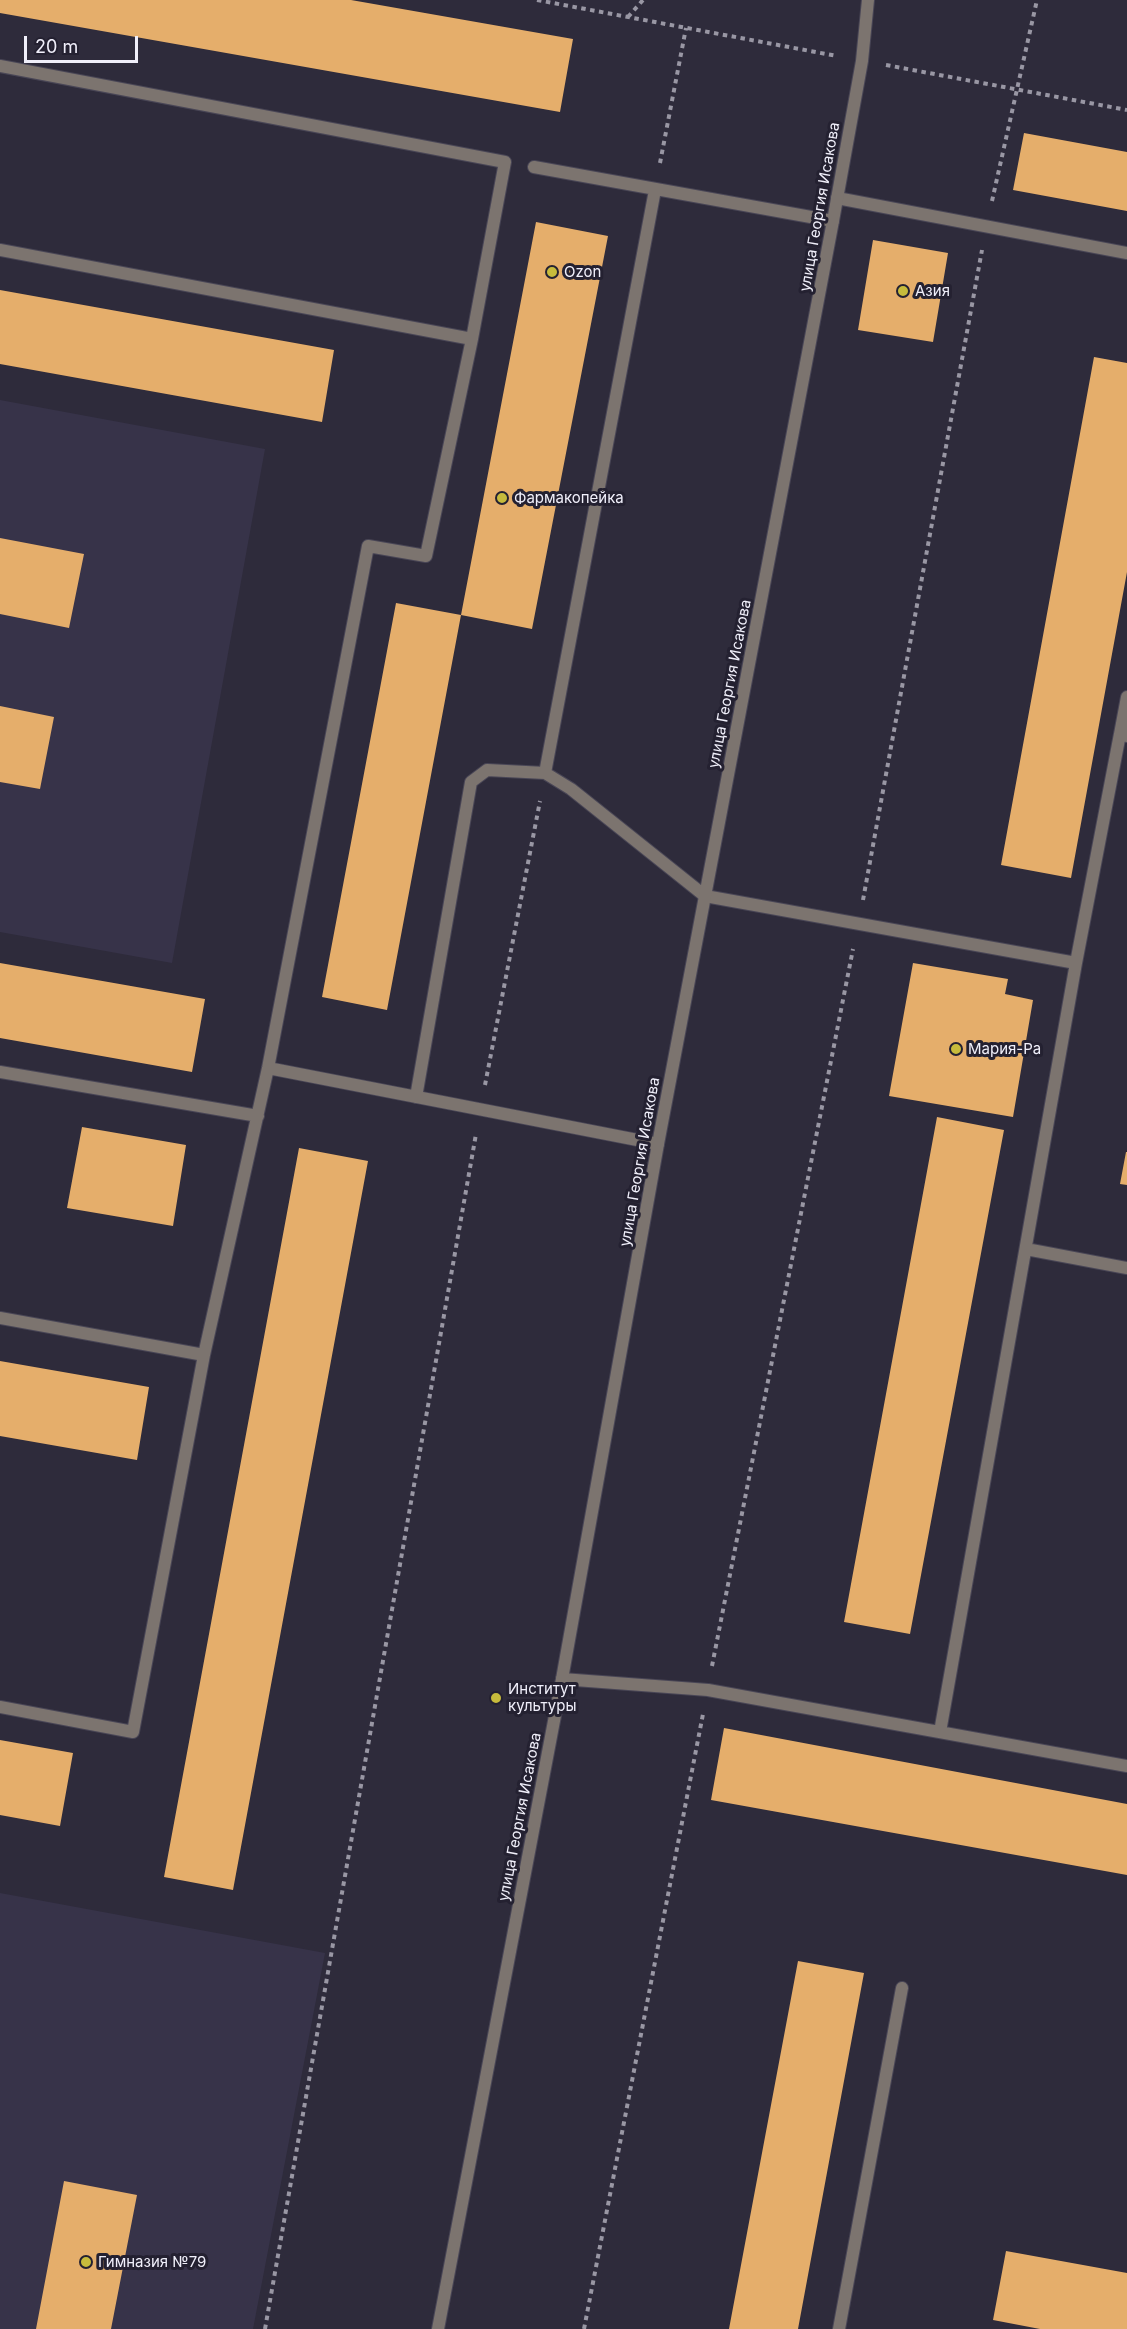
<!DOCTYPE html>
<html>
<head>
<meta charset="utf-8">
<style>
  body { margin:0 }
  #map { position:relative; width:1127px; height:2329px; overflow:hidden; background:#2e2b3b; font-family:Inter,sans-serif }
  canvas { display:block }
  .scale { position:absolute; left:24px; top:36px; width:114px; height:27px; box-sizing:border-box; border:3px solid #f0effa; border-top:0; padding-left:8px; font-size:18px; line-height:21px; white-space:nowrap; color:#f0effa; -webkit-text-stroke:4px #242131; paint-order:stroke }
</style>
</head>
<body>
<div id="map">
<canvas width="1127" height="2329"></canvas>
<div class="scale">20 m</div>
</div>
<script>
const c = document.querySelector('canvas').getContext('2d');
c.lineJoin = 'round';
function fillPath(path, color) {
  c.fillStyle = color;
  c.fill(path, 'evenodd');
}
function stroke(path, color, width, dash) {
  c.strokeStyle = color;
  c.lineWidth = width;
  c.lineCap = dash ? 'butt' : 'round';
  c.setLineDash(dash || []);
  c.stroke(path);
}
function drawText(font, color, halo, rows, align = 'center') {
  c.font = font + ' Inter,sans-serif';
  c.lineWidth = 6;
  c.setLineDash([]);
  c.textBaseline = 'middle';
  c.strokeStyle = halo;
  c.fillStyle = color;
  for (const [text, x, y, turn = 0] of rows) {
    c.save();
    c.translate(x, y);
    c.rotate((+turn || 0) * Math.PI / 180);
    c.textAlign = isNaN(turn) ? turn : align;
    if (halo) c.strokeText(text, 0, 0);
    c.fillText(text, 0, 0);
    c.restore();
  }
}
fillPath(new Path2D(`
  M0 400 265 449 172 963 0 932Z
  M0 1893 325 1953 253 2329H0Z`), '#373349');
fillPath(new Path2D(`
  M0 0H351L573 39 560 112 0 13Z
  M1024 133 1127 152V211L1013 190Z
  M536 222 608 236 532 629 461 615 387 1010 322 997 396 603 461 615Z
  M873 240 948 253 933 342 858 330Z
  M0 290 334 350 322 422 0 364Z
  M1094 357 1127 363V572L1071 878 1001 865Z
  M0 538 84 554 69 628 0 614Z
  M0 706 54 717 40 789 0 782Z
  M0 963 205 999 192 1072 0 1038Z
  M913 963 1008 979 1005 994 1033 1000 1013 1117 889 1096Z
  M937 1117 1004 1130 910 1634 844 1622Z
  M82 1127 186 1145 173 1226 67 1208Z
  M299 1148 368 1161 233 1890 164 1877Z
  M1126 1152H1127V1185L1120 1184Z
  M0 1361 149 1387 137 1460 0 1436Z
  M724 1728 1127 1804V1875L711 1800Z
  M0 1740 73 1753 60 1826 0 1815Z
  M798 1961 864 1973 798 2329H729Z
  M64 2181 137 2195 111 2329H36Z
  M1006 2251 1127 2273V2329H1040L993 2320Z`), '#e5ae6b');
const service = new Path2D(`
  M0 66 505 162 472 339
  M534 167 833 221
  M837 198 1127 253
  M0 250 472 339 426 556 368 546 268 1068 204 1355 133 1732 0 1707
  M1120 734 1127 697
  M545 773 571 789 705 896 1076 963 940 1732
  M1076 963 1120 734 1127 736
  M268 1068 658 1144
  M0 1072 258 1116
  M416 1097 471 782 487 770 545 773 655 190
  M1026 1249 1127 1268
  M0 1318 204 1355
  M562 1679 708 1690 1127 1766
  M839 2329 902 1988`);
const tertiary = new Path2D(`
  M438 2329 562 1679 658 1144 833 221 862 61 868 0`);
stroke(service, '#494656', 14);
stroke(tertiary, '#494656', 14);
stroke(new Path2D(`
  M537 0 837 56
  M628 17 643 0
  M886 65 1127 110
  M660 163 686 28
  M992 201 1037 0
  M863 900 982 250
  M485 1085 540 801
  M712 1666 853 949
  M265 2329 476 1134
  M584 2329 703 1714`), '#9997a4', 4, [4.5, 4.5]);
stroke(service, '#7c746f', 12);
stroke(tertiary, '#7c746f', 12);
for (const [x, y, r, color] of [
  [552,272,6,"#c7bb3c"],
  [903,291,6,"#c7bb3c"],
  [502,498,6,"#c7bb3c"],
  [956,1049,6,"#c7bb3c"],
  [496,1698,6,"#c7bb3c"],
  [86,2262,6,"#c7bb3c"]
]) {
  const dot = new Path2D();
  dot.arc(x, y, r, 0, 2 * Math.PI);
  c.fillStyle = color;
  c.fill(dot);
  stroke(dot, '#242131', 2);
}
drawText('15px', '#f0effa', '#242131', [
  ["улица Георгия Исакова",820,207,-80],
  ["улица Георгия Исакова",730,684,-79],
  ["улица Георгия Исакова",640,1162,-80],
  ["улица Георгия Исакова",520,1817,-79]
]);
drawText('15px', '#f0effa', '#242131', [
  ["Ozon",564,272],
  ["Азия",915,291],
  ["Фармакопейка",514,498],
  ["Мария-Ра",968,1049],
  ["Институт",508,1689],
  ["культуры",508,1706],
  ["Гимназия №79",98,2262]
], 'left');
</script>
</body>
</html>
